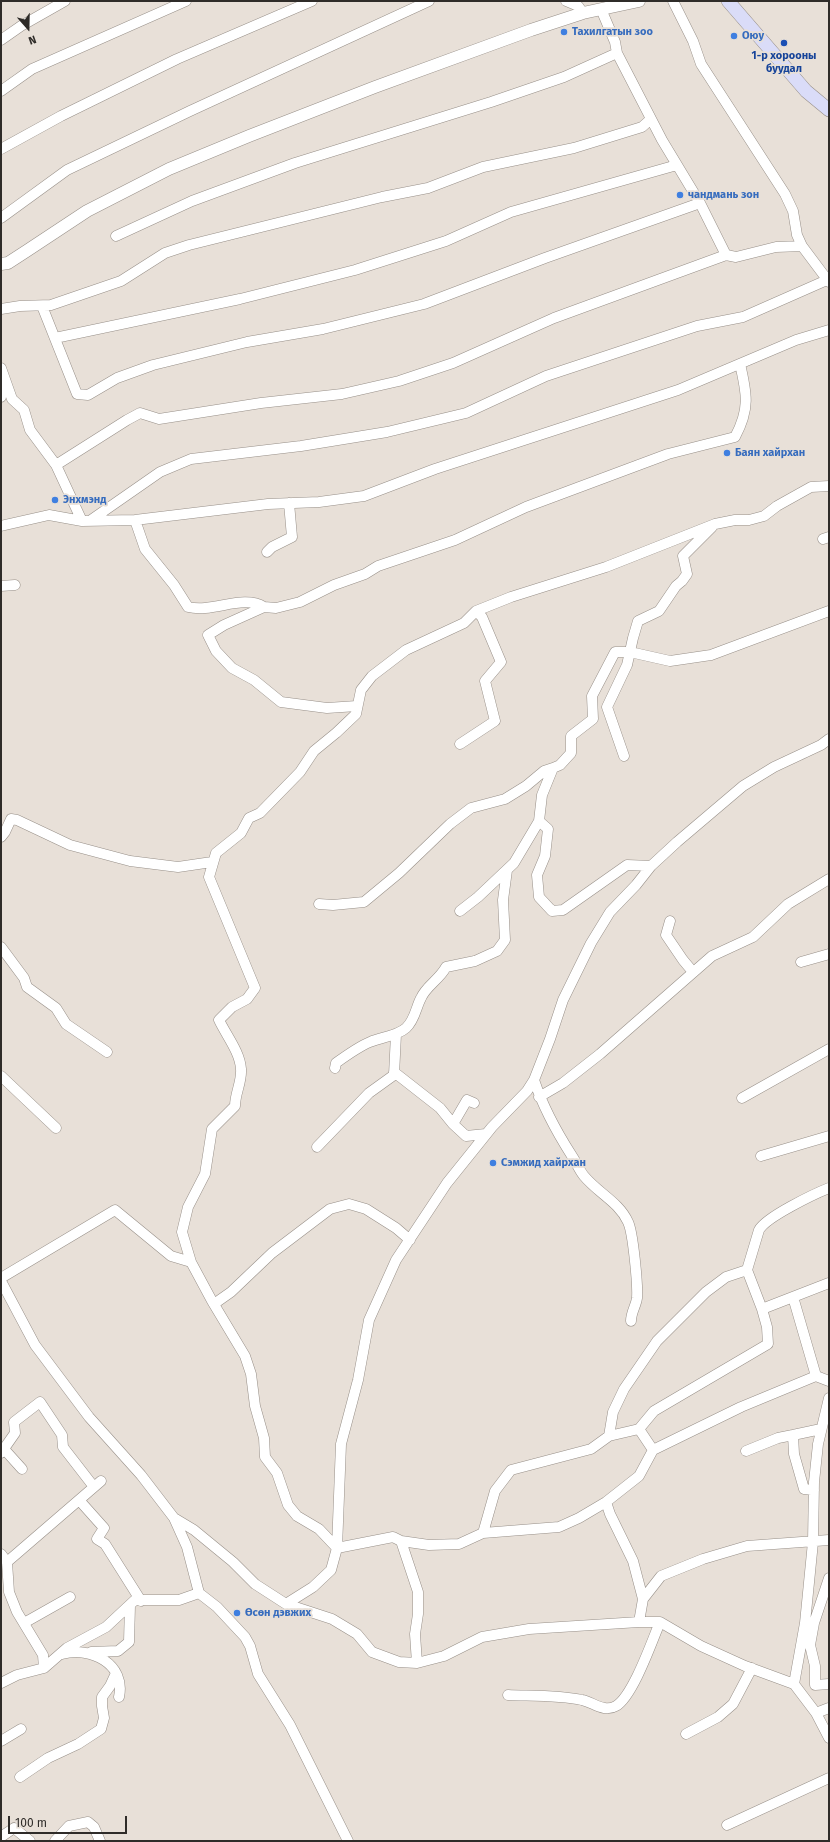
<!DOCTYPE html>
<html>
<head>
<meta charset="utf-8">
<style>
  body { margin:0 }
  #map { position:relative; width:830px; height:1842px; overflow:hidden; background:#e8e0d8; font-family:"Fira Sans",sans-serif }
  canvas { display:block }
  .frame { position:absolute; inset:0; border:2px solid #2f2c29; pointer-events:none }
  .north { position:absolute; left:8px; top:8px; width:40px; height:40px; -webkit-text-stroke:3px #e8e0d8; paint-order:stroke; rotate:160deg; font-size:11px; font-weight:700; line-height:16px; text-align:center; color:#2f2c29 }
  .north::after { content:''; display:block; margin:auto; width:14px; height:18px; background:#2f2c29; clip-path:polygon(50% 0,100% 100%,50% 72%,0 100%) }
  .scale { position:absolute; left:8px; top:1816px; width:119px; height:18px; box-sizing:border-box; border:2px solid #2f2c29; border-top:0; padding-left:5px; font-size:12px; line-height:14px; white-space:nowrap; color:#2f2c29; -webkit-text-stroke:3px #e8e0d8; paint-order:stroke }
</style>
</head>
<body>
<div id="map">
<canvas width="830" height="1842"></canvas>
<div class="frame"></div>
<div class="north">N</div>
<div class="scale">100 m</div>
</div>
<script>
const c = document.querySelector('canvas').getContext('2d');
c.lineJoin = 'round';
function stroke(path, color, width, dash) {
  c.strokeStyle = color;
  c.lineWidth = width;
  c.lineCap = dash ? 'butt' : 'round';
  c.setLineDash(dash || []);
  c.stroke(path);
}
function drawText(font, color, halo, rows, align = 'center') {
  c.font = font + ' "Fira Sans",sans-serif';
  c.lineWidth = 3.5;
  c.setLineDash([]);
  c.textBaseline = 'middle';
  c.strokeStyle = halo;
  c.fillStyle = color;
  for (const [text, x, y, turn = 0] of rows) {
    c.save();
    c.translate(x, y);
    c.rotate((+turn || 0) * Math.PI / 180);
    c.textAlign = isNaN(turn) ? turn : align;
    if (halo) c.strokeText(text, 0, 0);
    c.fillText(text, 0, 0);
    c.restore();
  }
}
const minor = new Path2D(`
  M566 1 578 6 583 13
  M673 1 693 41 701 64 785 194 793 211 797 235 802 246
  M601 9 615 42 617 53 662 140 700 203 726 255 736 257 776 247 802 246 829 282
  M1 40 21 26 65 1
  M1 91 32 69 186 1
  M1 149 61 116 177 59 312 1
  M1 218 67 170 190 111 429 1
  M116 236 192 201 295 163 491 102 564 77 617 53
  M42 306 77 394 88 395 117 378 153 365 247 342 323 329 424 304 545 258 700 203
  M1 309 20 306 51 305 121 281 165 253 189 245 382 197 428 188 483 167 574 148 642 127 651 119
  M55 338 240 299 355 270 446 241 511 212 677 165
  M1 368 12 399 24 410 30 430 56 465 82 521
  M1 378V397
  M56 465 127 420 140 413 159 419 261 403 342 394 399 381 453 363 554 318 726 255
  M91 520 160 472 191 459 301 446 387 432 466 413 546 376 697 326 743 317 827 280
  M135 520 145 549 174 585 188 607C213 613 243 594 264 607L224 625 208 635 216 651 232 668 254 680 281 702 327 708 357 706
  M1 526 49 515 82 521 135 520 268 504 319 502 364 496 435 469 678 390 796 340 829 330
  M823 539 829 537
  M267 552 272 547 292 537 289 503
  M1 586 15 585
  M264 607 276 608 300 602 334 585 365 574 378 566 455 540 526 507 668 454 735 437C750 409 747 394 740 364
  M460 744 495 721 485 681 501 662 482 617 476 611
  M624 756 607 707 627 665 633 638 638 621 659 611 676 586 682 581 687 574 683 556 712 527
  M1 837 5 832 11 819 17 820 70 845 130 861 178 867 212 862
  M651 866 627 865 563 910 552 911 539 897 537 875 545 856 548 829 539 821 542 795 553 768 560 765 571 753V736L593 719 592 696 615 652H630L670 661 711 655 829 611
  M319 904 333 905 364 902 399 873 450 824 471 808 505 799 526 786 544 771 553 768
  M460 911 478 897 514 863 539 821
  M670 921 666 935 683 960 693 972
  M1 947 24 978 27 987 56 1008 66 1024 107 1052
  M801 962 829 954
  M335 1068 336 1063C347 1055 358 1047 370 1042 382 1037 397 1036 406 1028 415 1020 416 1007 421 998 426 986 440 979 446 967L475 961 497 951 505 940 503 900 507 870
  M394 1072 440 1108 453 1124
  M1 1076 56 1128
  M534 1080C543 1107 556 1131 572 1156 576 1162 579 1170 584 1176 598 1193 619 1202 628 1222 633 1232 638 1285 637 1298 636 1306 631 1312 631 1321
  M539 1097 563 1083 600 1054 712 956 753 937 788 904 829 879
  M742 1098 829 1049
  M474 1103 467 1100 453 1124 466 1136 486 1134
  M317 1147 369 1093 394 1075 396 1034
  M761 1156 829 1136
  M829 1188C814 1194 766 1217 759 1230L747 1270 762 1309 767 1327 768 1344 654 1411 639 1429 653 1450 741 1407 816 1376 829 1381
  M191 1262 182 1232 188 1207 205 1174 212 1129 235 1106C235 1093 242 1082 241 1069 240 1052 226 1035 219 1020L232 1007 247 999 255 988 209 877 216 853 241 833 249 818 260 813 300 772 314 751 336 733 356 714 361 690 372 676 406 650 464 623 476 611 511 597 606 567 715 524 735 520H749L764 516 777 506 811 487 829 486
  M1 1278 115 1210 171 1256 191 1262 212 1301 245 1356 251 1374 255 1406 264 1438 265 1457 277 1473 288 1505 297 1516 319 1529 337 1548 393 1537 401 1541 418 1592V1614L415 1634 417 1663
  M1 1281 35 1345 89 1417 141 1475 174 1518 194 1530 233 1562 255 1584 286 1604 313 1587 331 1570 337 1548 341 1444 358 1380 369 1320 396 1260 447 1183 492 1127 527 1091 534 1080 550 1039 563 1000 591 943 610 912 636 885 651 866 677 842 743 786 774 767 821 745 829 739
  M793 1297 816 1376
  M214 1304 231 1292 272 1253 330 1209 349 1204 366 1209 396 1228 410 1240
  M762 1309 829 1283
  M793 1435 821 1429
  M609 1436 613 1412 624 1389 657 1341 706 1292 726 1277 747 1270
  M4 1449 22 1469
  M746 1451 778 1438 793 1435 794 1454 804 1489 814 1490
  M1 1453 15 1433 14 1422 40 1402 62 1435 63 1447 94 1487 79 1500 104 1528 97 1539 105 1544 141 1601
  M606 1502 610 1514 633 1561 643 1599
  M174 1518 187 1547 199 1593 217 1607 245 1637 250 1646 258 1674 290 1725 348 1841
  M483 1533 559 1527 579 1518 606 1502 639 1476 653 1450
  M401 1541 429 1545 459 1544 483 1533 495 1491 511 1470 591 1449 609 1436 639 1429
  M1 1554 7 1562 9 1592 17 1612 43 1655 44 1668
  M7 1562 101 1481
  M829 1578 814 1623 810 1645 815 1666V1685L829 1684
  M286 1604 332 1619 357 1634 372 1652 399 1662 417 1663 444 1656 482 1637 529 1629 639 1622H660L701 1646 745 1666 794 1684 816 1713 829 1708
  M639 1622 643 1599 661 1576 703 1559 747 1546 829 1540
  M24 1623 70 1597
  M91 1652 118 1651 129 1642 130 1605
  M62 1654C91 1646 126 1664 119 1697
  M1 1683 17 1675 44 1668 67 1648 106 1627 135 1600H179L199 1593
  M794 1684 805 1623 813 1542 814 1482 818 1444 829 1398
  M508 1695C531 1696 559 1695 582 1700 593 1702 604 1713 616 1706 633 1696 652 1641 660 1622
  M816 1713 829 1738
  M686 1734 718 1717 733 1704 752 1668
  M1 1741 21 1729
  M20 1777 48 1758 78 1744 101 1729 104 1718 102 1706V1697L110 1686 116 1673
  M727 1825 829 1778
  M1 1837 14 1828 30 1841
  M55 1841 69 1826 88 1822 94 1827 100 1841`);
const tertiary = new Path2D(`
  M1 264 8 263 28 250 87 211 169 169 249 136 375 87 531 30 583 13 639 1`);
const secondary = new Path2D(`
  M728 1 806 91 829 110`);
stroke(minor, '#978f88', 11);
stroke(tertiary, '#978f88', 13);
stroke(secondary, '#978f88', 14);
stroke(minor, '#fff', 10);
stroke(tertiary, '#fff', 12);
stroke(secondary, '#dadcf8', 13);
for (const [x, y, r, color] of [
  [564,32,4,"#3f7fe0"],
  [734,36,4,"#3f7fe0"],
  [784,43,4,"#1a4fb4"],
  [680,195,4,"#3f7fe0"],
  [727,453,4,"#3f7fe0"],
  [55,500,4,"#3f7fe0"],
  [493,1163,4,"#3f7fe0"],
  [237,1613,4,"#3f7fe0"]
]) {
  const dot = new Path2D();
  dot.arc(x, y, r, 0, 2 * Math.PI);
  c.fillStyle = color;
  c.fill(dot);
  stroke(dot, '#e8e0d8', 1.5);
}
drawText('bold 11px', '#366cbe', '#e8e0d8', [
  ["Тахилгатын зоо",572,32],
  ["Оюу",742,36],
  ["чандмань зон",688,195],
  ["Баян хайрхан",735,453],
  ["Энхмэнд",63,500],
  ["Сэмжид хайрхан",501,1163],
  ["Өсөн дэвжих",245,1613]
], 'left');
drawText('bold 11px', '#164399', '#e8e0d8', [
  ["1-р хорооны",784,56],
  ["буудал",784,69]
]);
</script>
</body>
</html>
